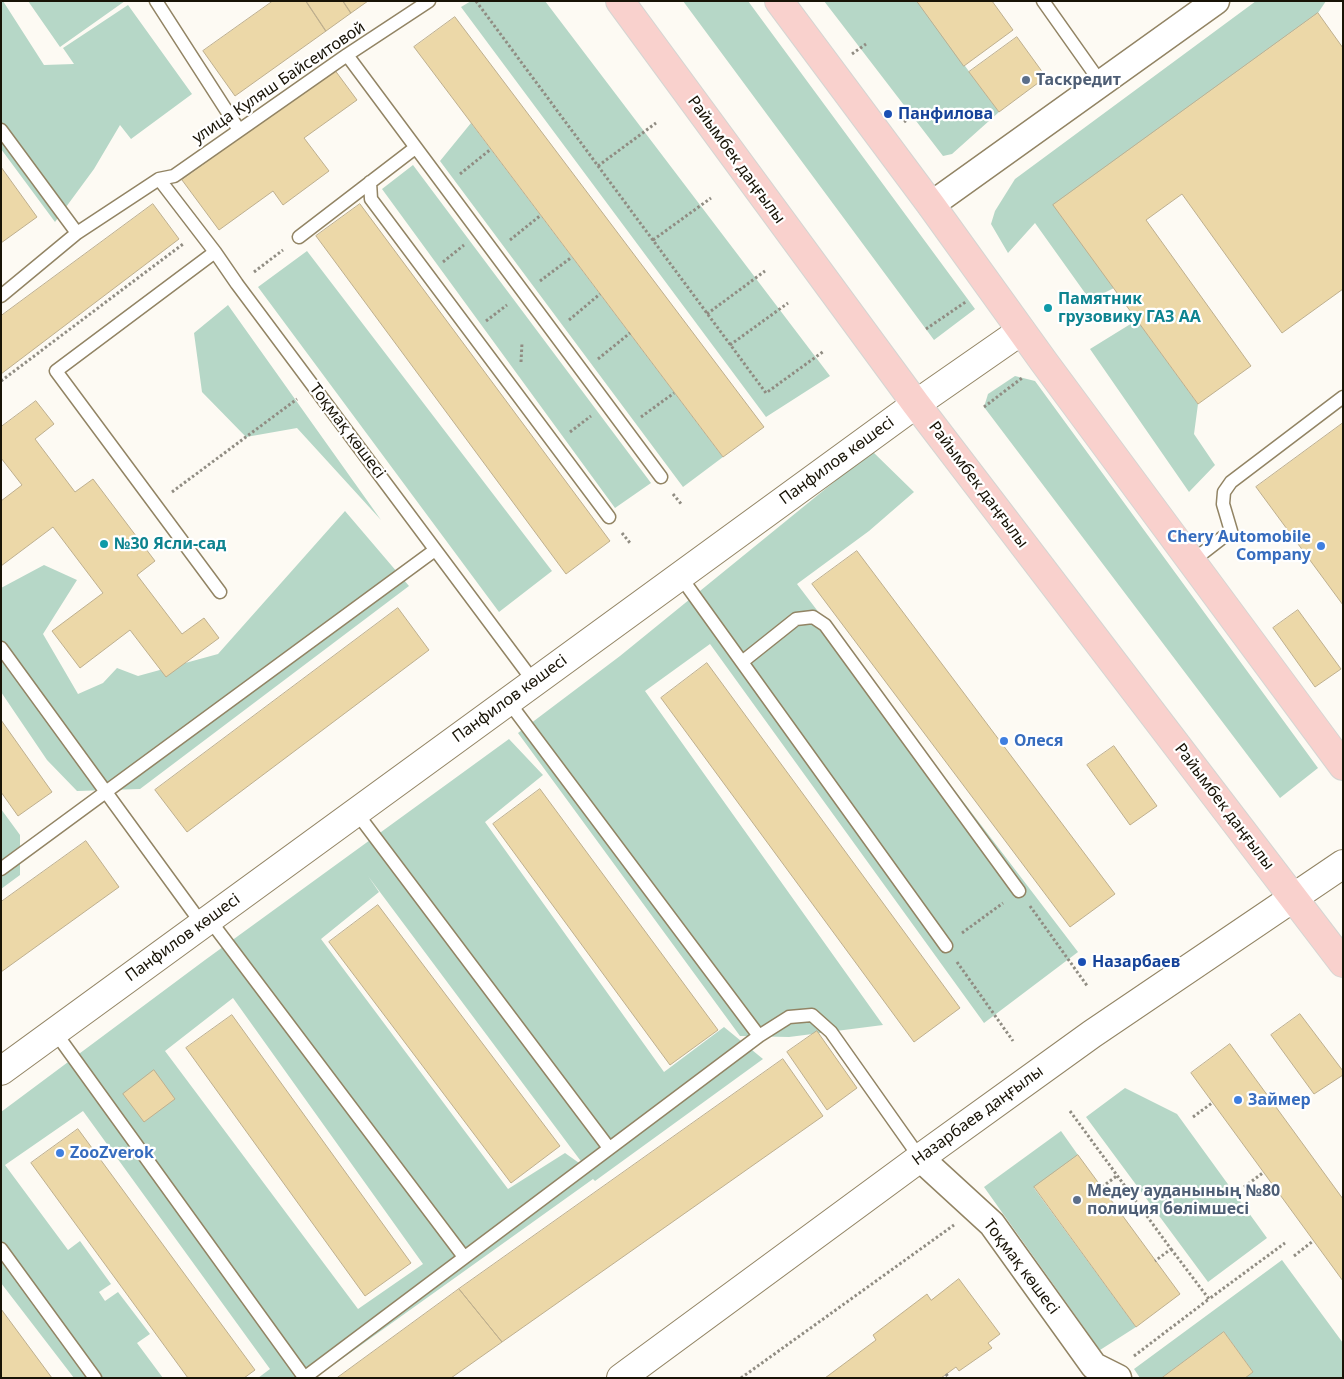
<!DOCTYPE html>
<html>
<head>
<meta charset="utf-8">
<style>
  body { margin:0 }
  #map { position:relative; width:1344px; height:1379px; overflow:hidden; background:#fdfaf3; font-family:"Noto Sans",sans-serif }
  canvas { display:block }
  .frame { position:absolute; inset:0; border:2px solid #181306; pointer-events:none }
</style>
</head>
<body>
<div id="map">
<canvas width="1344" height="1379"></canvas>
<div class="frame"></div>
</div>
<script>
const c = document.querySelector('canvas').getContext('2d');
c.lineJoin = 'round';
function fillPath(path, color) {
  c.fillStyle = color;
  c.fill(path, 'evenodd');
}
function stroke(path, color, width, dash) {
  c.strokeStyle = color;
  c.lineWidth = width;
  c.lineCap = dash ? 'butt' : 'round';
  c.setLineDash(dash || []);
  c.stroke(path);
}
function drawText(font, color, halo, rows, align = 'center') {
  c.font = font + ' "Noto Sans",sans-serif';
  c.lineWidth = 4.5;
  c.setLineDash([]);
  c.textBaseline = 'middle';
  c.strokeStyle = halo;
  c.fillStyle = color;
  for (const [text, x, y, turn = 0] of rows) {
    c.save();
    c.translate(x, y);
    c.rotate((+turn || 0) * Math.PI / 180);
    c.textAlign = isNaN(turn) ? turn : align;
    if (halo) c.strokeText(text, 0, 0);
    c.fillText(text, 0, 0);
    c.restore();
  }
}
fillPath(new Path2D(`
  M1 1H3L44 65 74 64 63 48 128 5 192 94 131 139 120 125 94 169 55 222 1 149Z
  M28 1H125L60 47Z
  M471 1H545L830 376 766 417 461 7Z
  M683 1H748L975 309 934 340Z
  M824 1H917L999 112 952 154 943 156Z
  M1256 1H1326L1318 13 1054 205 1114 288 1090 300 1035 223 1008 253 991 224 995 211 1015 179Z
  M471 123 723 457 683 487 440 161Z
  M413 165 651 483 615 508 382 189Z
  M307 251 552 571 499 612 258 287Z
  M228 305 381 520 297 428 246 437 202 392 194 333Z
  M1137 320 1198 404 1194 434 1215 465 1189 492 1090 349Z
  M1015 376 1035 381 1318 768 1280 798 984 407 988 394Z
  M872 451 914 492 869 531 797 584 1078 952 984 1023 710 644 645 691 883 1025 789 1037 740 1036 518 733 620 656Z
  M345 511 409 586 140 789 77 791 47 760 1 692V588L44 565 77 580 43 634 78 694 103 683 117 668 138 676 218 654Z
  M509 739 543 775 485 822 664 1072 724 1027 763 1059 595 1181 593 1179 315 1378H258L270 1369 83 1111 5 1165 68 1250 80 1241 111 1284 99 1292 105 1301 118 1292 150 1334 137 1343 163 1378H74L1 1283V1112L205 960ZM368 876 583 1164 582 1165 565 1153 508 1189 321 939 379 892ZM233 998 423 1264 358 1309 165 1051Z
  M1 809 20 835V875L1 889Z
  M1125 1088 1177 1114 1267 1238 1208 1282 1086 1117Z
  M1061 1131 1078 1155 1034 1188 1136 1327 1100 1350 984 1187Z
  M1282 1260 1343 1343V1378H1245L1253 1372 1224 1332 1162 1378H1140L1134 1369Z`), '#b6d7c7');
const building = new Path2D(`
  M273 1H306L326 31 235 96 203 51Z
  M306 1H343L351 13 326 31Z
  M343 1H368L351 13Z
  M917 1H992L1013 30 964 66Z
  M1318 13 1343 48V289L1282 333 1182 194 1146 220 1251 366 1198 404 1053 205Z
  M455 17 764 427 723 457 414 47Z
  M1017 37 1046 77 999 112 969 72Z
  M334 69 357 100 304 138 329 171 283 205 273 191 219 230 182 180Z
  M1 167 37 217 1 243Z
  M153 204 179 239 1 374V316Z
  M360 204 610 541 566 574 316 236Z
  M36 401 54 424 35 439 75 492 93 479 155 561 137 575 182 634 204 618 219 638 166 677 130 630 80 668 52 631 103 593 53 527 1 566V501L22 485 1 458V427Z
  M1343 423V605L1256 487Z
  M857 551 1115 894 1070 927 812 584Z
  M398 608 429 650 187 832 155 790Z
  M1298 610 1341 669 1315 687 1273 628Z
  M707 663 960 1008 914 1042 661 698Z
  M1 720 52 792 18 816 1 792Z
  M1114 746 1157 806 1130 825 1087 765Z
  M540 789 718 1030 670 1065 493 824Z
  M86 841 119 887 1 972V902Z
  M378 905 560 1146 511 1183 329 942Z
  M1300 1014 1343 1071V1075L1314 1094 1271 1035Z
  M232 1015 411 1263 365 1296 186 1048Z
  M817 1031 857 1088 827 1110 787 1052Z
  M1230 1044 1343 1199V1281L1191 1073Z
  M783 1059 823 1116 502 1342 459 1289Z
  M154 1070 175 1099 144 1122 123 1094Z
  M78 1129 255 1370 244 1378H188L31 1163Z
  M1078 1155 1180 1294 1136 1327 1034 1187Z
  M959 1279 1000 1334 988 1343 992 1348 959 1371 956 1367 941 1378H825L876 1340 873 1335 927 1294 931 1300Z
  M459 1289 502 1342 451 1378H337Z
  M1 1309 52 1378H1Z
  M1224 1332 1253 1372 1245 1378H1162Z`);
fillPath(building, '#ecd8a8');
stroke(building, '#beaf8e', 1);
const lane = new Path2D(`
  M156 1 239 130
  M1043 1 1101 83
  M347 55 661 477
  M1 130 77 233
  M159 179 215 252 237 284 534 682
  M370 182 371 199 609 517
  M299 237 415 148
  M215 252 56 371 220 592
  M1 296 77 233 159 179 174 176 347 55 429 1
  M1191 562 1231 531 1223 504 1224 492 1231 482 1343 397
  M680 576 946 946
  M1 648 202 924
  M742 662 796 619 813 617 825 625 1019 891
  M508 701 759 1036
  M356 812 609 1148
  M1 869 435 550
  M209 919 464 1257
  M55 1032 304 1377
  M1 1249 95 1378
  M304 1378 759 1036 789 1017 812 1015 831 1032 920 1158`);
const street = new Path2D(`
  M931 205 1216 1
  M920 1158 992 1224 1094 1366 1118 1378`);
const secondary = new Path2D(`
  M1 1071 916 404 1021 331
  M621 1378 920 1158 1092 1034 1343 864`);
const primary = new Path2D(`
  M620 1 916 404 1343 963
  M779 1 931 205 1044 362 1343 766`);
stroke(lane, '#928464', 15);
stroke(street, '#928464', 29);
stroke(secondary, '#928464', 30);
stroke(primary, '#d5d5d2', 30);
stroke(new Path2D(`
  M476 1 766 393 824 351
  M852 54 866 44
  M904 122 918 111
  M598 166 656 123
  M460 174 491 149
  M510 240 541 215
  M653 240 711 198
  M443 262 464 245
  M254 272 283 250
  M540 281 572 257
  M707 314 765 271
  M569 320 600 294
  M486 321 507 305
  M926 329 967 301
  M730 345 788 303
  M598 359 630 333
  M521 362 522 343
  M1 381 183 244
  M984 407 1022 378
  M641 417 674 393
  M570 432 591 416
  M172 492 297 399
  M673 494 682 505
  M622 533 630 543
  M1030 906 1088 987
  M962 933 1003 903
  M957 962 1013 1041
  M1070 1111 1171 1249 1155 1261
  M1193 1117 1212 1103
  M1102 1187 1118 1175
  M1244 1187 1264 1172
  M1171 1249 1209 1299 1285 1243
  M1294 1256 1313 1241
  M1134 1356 1209 1299
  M946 1374 949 1378
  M741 1378 954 1225`), '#908c82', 3, [2.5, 2.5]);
stroke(lane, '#fff', 12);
stroke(street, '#fff', 26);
stroke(secondary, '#fff', 28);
stroke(primary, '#f9d1cd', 28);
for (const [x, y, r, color] of [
  [1026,80,5,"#5c6f8a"],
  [888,114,5,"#1a4fb4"],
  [1048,308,5,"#0f9aa8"],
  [104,544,5,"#0f9aa8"],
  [1321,546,5,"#3f7fe0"],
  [1004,741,5,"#3f7fe0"],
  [1082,962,5,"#1a4fb4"],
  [1238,1100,5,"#3f7fe0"],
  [60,1153,5,"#3f7fe0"],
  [1077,1200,5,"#5c6f8a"]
]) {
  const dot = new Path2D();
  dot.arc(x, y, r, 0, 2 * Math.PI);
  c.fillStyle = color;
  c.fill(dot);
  stroke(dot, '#fff', 2);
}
drawText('bold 16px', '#4e5e75', '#fff', [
  ["Таскредит",1036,80],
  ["Медеу ауданының №80",1087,1191],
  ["полиция бөлімшесі",1087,1209]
], 'left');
drawText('16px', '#181306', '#fff', [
  ["улица Куляш Байсеитовой",279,83,-34],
  ["Райымбек даңғылы",736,160,54],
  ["Тоқмақ көшесі",347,431,53],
  ["Панфилов көшесі",837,461,-36],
  ["Райымбек даңғылы",978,485,53],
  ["Панфилов көшесі",510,699,-36],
  ["Райымбек даңғылы",1224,807,53],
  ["Панфилов көшесі",183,938,-36],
  ["Назарбаев даңғылы",978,1116,-36],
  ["Тоқмақ көшесі",1021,1267,53]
]);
drawText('bold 16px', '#164399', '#fff', [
  ["Панфилова",898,114],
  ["Назарбаев",1092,962]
], 'left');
drawText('bold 16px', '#0d838f', '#fff', [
  ["Памятник",1058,299],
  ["грузовику ГАЗ АА",1058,317],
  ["№30 Ясли-сад",114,544]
], 'left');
drawText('bold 16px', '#366cbe', '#fff', [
  ["Chery Automobile",1311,537,"right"],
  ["Company",1311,555,"right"],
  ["Олеся",1014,741],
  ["Займер",1248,1100],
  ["ZooZverok",70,1153]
], 'left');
</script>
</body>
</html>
